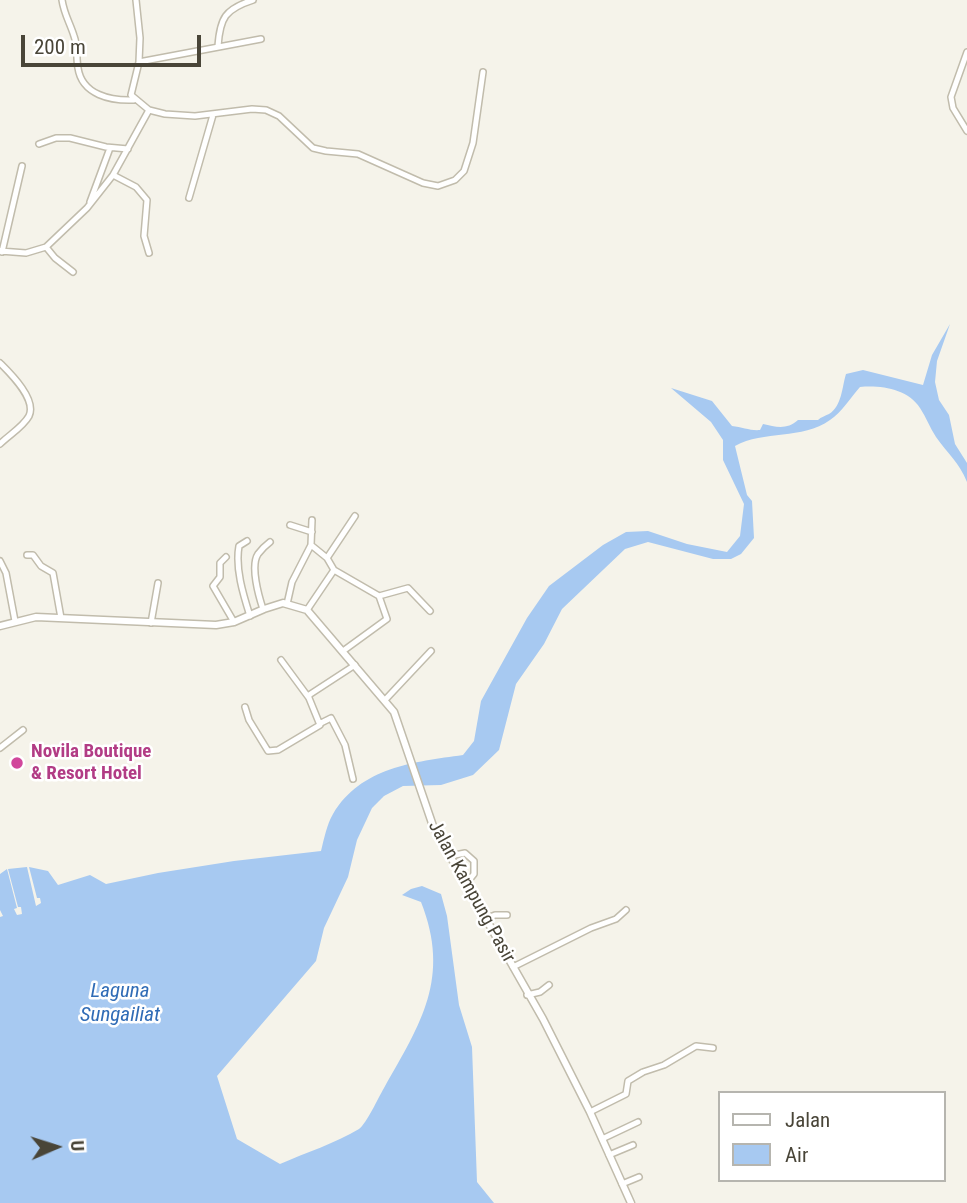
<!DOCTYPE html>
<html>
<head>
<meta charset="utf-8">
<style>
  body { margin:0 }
  #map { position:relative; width:967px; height:1203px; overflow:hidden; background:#f5f3ea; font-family:"Roboto Condensed",sans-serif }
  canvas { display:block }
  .legend { position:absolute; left:718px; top:1091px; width:228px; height:91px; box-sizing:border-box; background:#fff; border:2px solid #b6b5af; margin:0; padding:9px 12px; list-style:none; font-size:21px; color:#494538 }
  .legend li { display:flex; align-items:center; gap:14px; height:35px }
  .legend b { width:35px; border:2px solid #b6b5af }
  .north { position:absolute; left:21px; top:1112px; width:70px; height:70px; -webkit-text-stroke:5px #fff; paint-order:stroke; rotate:87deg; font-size:19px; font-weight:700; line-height:28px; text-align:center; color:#494538 }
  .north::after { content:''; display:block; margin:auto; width:24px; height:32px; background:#494538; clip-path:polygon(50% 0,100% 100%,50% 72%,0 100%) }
  .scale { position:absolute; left:21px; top:35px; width:180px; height:32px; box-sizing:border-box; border:4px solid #494538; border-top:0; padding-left:9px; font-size:21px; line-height:24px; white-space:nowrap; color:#494538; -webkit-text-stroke:5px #fff; paint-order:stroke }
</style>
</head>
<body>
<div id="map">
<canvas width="967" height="1203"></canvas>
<ul class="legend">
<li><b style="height:9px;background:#fff"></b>Jalan</li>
<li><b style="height:19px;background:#a7c9f1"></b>Air</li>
</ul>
<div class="north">U</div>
<div class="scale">200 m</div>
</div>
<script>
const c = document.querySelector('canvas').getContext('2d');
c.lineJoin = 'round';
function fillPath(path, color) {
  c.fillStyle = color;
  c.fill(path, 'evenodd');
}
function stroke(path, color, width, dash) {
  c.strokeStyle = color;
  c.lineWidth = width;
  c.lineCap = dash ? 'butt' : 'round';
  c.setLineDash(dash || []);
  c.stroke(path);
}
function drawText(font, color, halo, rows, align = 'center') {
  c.font = font + ' "Roboto Condensed",sans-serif';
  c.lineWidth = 5;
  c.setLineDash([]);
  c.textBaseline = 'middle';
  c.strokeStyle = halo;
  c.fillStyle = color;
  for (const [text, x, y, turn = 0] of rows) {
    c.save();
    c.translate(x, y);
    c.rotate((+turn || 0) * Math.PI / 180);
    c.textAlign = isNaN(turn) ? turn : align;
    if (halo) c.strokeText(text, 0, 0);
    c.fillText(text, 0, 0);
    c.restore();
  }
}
fillPath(new Path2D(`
  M950 324 937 361 935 382 939 400 949 415 955 444 967 463V482C959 462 948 454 936 437 930 428 926 417 920 408 908 389 881 385 860 387 851 397 842 412 830 420 802 440 764 430 735 446L747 495 752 501 754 538 741 554 731 559H713L648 542 625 549 562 609 544 644 516 684 499 750 473 775 441 785 403 786 384 796 372 808 357 840 348 877 324 928 316 961 217 1076 237 1139 280 1164C305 1153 336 1143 359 1129 367 1123 378 1098 384 1088 421 1023 451 978 421 902L402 895 411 889 422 886 441 894 447 916 459 1005 472 1047 477 1182 494 1203H0V917L3 916 0 910V874L7 869 17 908 14 909 17 915 22 914 21 907H18L8 869 27 867 36 906 41 903 40 898H37L29 867 48 871 58 885 90 875 106 884 158 873 234 861 321 851C324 839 327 824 333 814 361 767 414 762 463 755L474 741 481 701 527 618 549 586 603 545 626 532 648 531 687 544 727 552 740 536 744 504 723 460V440L711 422 671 388 712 401 732 426C742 427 751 431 760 430L763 424C776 427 787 430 798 420H818C821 417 825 416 829 414 842 406 842 387 846 374L863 370 923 385 932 355Z`), '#a7c9f1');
const minor = new Path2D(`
  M62 0C64 14 70 23 74 36 78 46 76 58 78 68 82 95 111 101 134 100
  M136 0 140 38 139 62 131 95 149 110 165 114 195 116 252 109 266 110 279 116 313 148 326 151 358 154 423 183 438 186 455 180 464 171 473 143 483 72
  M218 46C220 18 225 9 253 0
  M967 52 951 97 953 108 967 131
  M139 62 261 39
  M39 144 56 138H70L106 147 128 149
  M113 175 136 187 147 200 144 236 149 253
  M189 198 213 115
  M90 202 110 148
  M46 247 55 258 73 272
  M0 251 26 253 46 247 87 208 113 175 149 110
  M2 252 22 166
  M0 363C10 373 37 399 29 416 23 427 9 435 0 444
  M290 525 312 532
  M247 541 239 546C235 568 243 594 250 616
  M311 545 327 558 334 570 379 596 408 588 430 611
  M27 555H33L41 566 53 573 61 618
  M226 557 220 563V577L213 586 234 622
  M327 558 355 516
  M0 561 6 573 15 621
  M287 604 292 582 311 545 312 520
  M263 609C259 597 250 566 258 554 261 550 266 545 270 542
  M307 610 334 570
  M151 623 158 583
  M343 651 387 619 379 596
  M309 698V695L355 665
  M385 700 431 651
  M245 707 249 720 268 751 278 750 320 725 309 698 281 660
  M321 723 331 718 345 745 353 779
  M0 748 23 730
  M450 856 465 853 474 861V874L466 884
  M485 919 495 915H507
  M513 967 591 928 616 919 626 910
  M527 995 540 992 549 985
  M590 1112 626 1094 628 1081 643 1072 664 1065 696 1046 713 1048
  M602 1139 638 1122
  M609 1155 633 1145
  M622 1184 639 1177`);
const tertiary = new Path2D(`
  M0 626 36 617 216 625 234 622 264 609 283 603 307 610 394 712 433 826 543 1019 590 1112 631 1203`);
stroke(minor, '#c1bcac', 8);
stroke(tertiary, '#c1bcac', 9);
stroke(minor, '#fff', 5);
stroke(tertiary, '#fff', 6);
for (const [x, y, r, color] of [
  [17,763,7,"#d1479c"]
]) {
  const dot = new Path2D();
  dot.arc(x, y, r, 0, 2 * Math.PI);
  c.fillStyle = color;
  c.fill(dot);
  stroke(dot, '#fff', 2.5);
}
drawText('bold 19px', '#b23c85', '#fff', [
  ["Novila Boutique",31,752],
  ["& Resort Hotel",31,774]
], 'left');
drawText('19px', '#494538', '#fff', [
  ["Jalan Kampung Pasir",471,892,61]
]);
drawText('italic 21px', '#306cb6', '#fff', [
  ["Laguna",120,992],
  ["Sungailiat",120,1016]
]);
</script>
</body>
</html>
